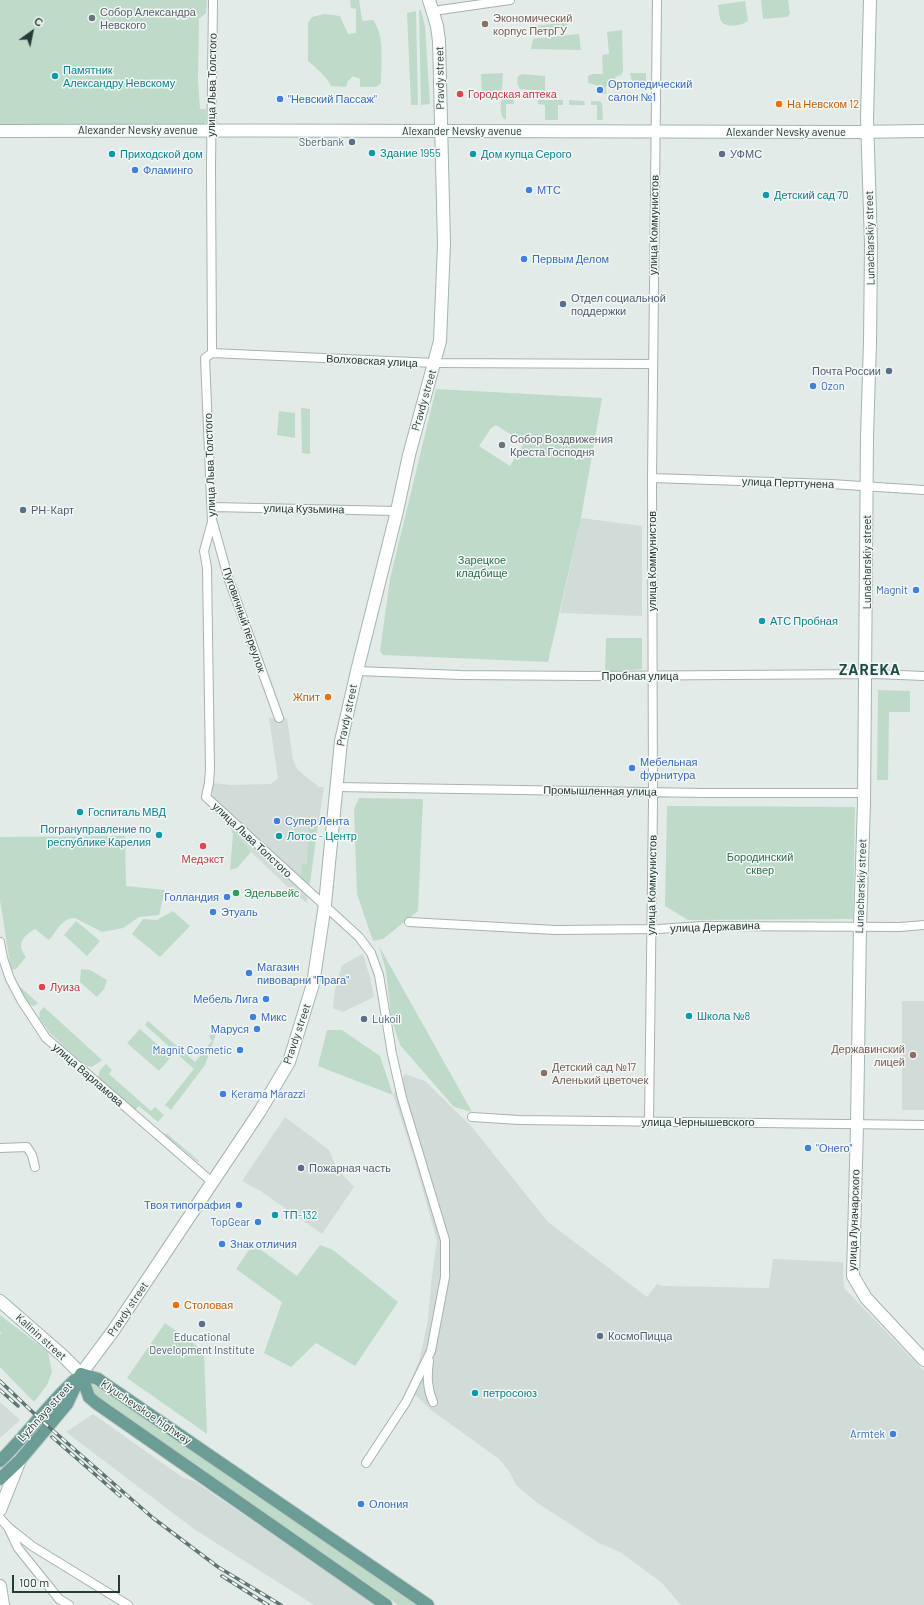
<!DOCTYPE html>
<html>
<head>
<meta charset="utf-8">
<style>
  body { margin:0 }
  #map { position:relative; width:924px; height:1605px; overflow:hidden; background:#e3ebe8; font-family:Barlow,sans-serif }
  canvas { display:block }
  .north { position:absolute; left:12px; top:12px; width:40px; height:40px; -webkit-text-stroke:3px #f3f8f6; paint-order:stroke; rotate:33deg; font-size:11px; font-weight:700; line-height:16px; text-align:center; color:#243b37 }
  .north::after { content:''; display:block; margin:auto; width:14px; height:18px; background:#243b37; clip-path:polygon(50% 0,100% 100%,50% 72%,0 100%) }
  .scale { position:absolute; left:12px; top:1575px; width:108px; height:18px; box-sizing:border-box; border:2px solid #243b37; border-top:0; padding-left:5px; font-size:12px; line-height:14px; white-space:nowrap; color:#243b37; -webkit-text-stroke:3px #f3f8f6; paint-order:stroke }
</style>
</head>
<body>
<div id="map">
<canvas width="924" height="1605"></canvas>
<div class="north">С</div>
<div class="scale">100 m</div>
</div>
<script>
const c = document.querySelector('canvas').getContext('2d');
c.lineJoin = 'round';
function fillPath(path, color) {
  c.fillStyle = color;
  c.fill(path, 'evenodd');
}
function stroke(path, color, width, dash) {
  c.strokeStyle = color;
  c.lineWidth = width;
  c.lineCap = dash ? 'butt' : 'round';
  c.setLineDash(dash || []);
  c.stroke(path);
}
function drawText(font, color, halo, rows, align = 'center') {
  c.font = font + ' Barlow,sans-serif';
  c.lineWidth = 3;
  c.setLineDash([]);
  c.textBaseline = 'middle';
  c.strokeStyle = halo;
  c.fillStyle = color;
  for (const [text, x, y, turn = 0] of rows) {
    c.save();
    c.translate(x, y);
    c.rotate((+turn || 0) * Math.PI / 180);
    c.textAlign = isNaN(turn) ? turn : align;
    if (halo) c.strokeText(text, 0, 0);
    c.fillText(text, 0, 0);
    c.restore();
  }
}
fillPath(new Path2D(`
  M581 518 642 526V616L560 613Z
  M269 718H287L293 760 298 770 319 787H324L307 903 295 894 251 852 230 825 209 808 213 798 212 783 231 785 271 784 278 778Z
  M363 954 370 978 374 997 343 1012 333 1008 335 990 342 965Z
  M902 1001H924V1110H902Z
  M405 1074 425 1081 471 1126 548 1222 647 1297 657 1284 663 1286 769 1288 773 1259 843 1262 844 1288 924 1371V1605H681L661 1582 620 1552 599 1543 536 1502 516 1485 509 1471 499 1459 431 1410 408 1388 420 1358 428 1320 432 1275 437 1241 413 1155 393 1095Z
  M285 1117 329 1150 337 1169 354 1187 322 1234 259 1190 242 1181Z
  M0 1402 20 1420 0 1438Z
  M93 1414 182 1477 194 1481 376 1605H314L194 1529 66 1432Z`), '#d1dbd8');
fillPath(new Path2D(`
  M0 0H207L206 13 199 19 198 81 200 109H206V121L204 124H0Z
  M350 0H359L362 20 364 21 373 20C385 36 381 63 381 83L376 87H360V79L353 76 348 81 346 87 331 86C328 78 315 67 308 61V23L312 17 324 14 340 16 348 34 356 33V9L351 8Z
  M761 0H788L790 14 787 17 763 19Z
  M745 1 748 21C743 25 726 29 721 21 719 17 719 10 718 5Z
  M419 10H421L425 26 430 104 421 105Z
  M416 11 418 105H411L407 13Z
  M567 22 568 27 535 31V26Z
  M622 30 623 72 621 75 615 77 616 85 606 86V94H603L596 85 588 83V76L592 74H603L602 55 609 54 607 32Z
  M579 34 581 50 531 49 533 39Z
  M503 73 502 89 498 97 482 96 481 74Z
  M630 73H646V86H633Z
  M522 74 545 76V91L520 89C517 85 517 81 518 76Z
  M508 92H511L514 93V104H506V120L502 117C500 107 499 97 508 92Z
  M538 100H563V105H558V120H545V105L538 104Z
  M569 100 584 101 585 105H569Z
  M591 101H599L602 103 603 120H597V105H591Z
  M436 389 602 398 581 518 548 662 383 655 380 651 390 579ZM496 425 524 443 510 466 479 446 491 428Z
  M301 408 310 409V454L302 453Z
  M279 411 295 413V438L277 435Z
  M606 638H642V669L605 672Z
  M878 690 910 691V712H889L888 780H877Z
  M359 798 423 799 418 911 383 939 373 941 357 894 354 809Z
  M667 806 855 807 853 919 688 920 665 906Z
  M309 818H318L310 883 304 881 301 876 302 864H307Z
  M230 825 251 852 237 868 230 870 233 835Z
  M125 836 126 886 165 890 159 915 139 917 123 928 102 932 75 918C63 917 56 932 49 940L35 929C23 936 16 944 26 957L16 969 11 970 0 900V837Z
  M173 911 190 926 160 957 132 934 143 919 157 920Z
  M76 921 100 941 87 956 64 935Z
  M379 946 472 1112 454 1107 400 1045 391 1017 386 971Z
  M81 969 90 970 107 980 104 989 97 997 80 982Z
  M18 985 38 1003 34 1006 28 1004Z
  M44 1007 102 1060 92 1067 85 1066 50 1033 39 1018 40 1011Z
  M148 1021 195 1062 212 1041 209 1036 212 1032 216 1034 205 1065 171 1110 165 1105 194 1069 145 1025Z
  M140 1029 171 1057 159 1071 127 1043Z
  M327 1030H342L380 1056 393 1095 318 1066Z
  M106 1064 112 1070 109 1074 151 1111 155 1107 164 1115 158 1122 139 1106 135 1110 98 1078 100 1070Z
  M166 1133 199 1161 198 1162 165 1135Z
  M253 1244 297 1276 320 1245 333 1250 398 1302 355 1366 316 1343 291 1367 264 1353 282 1302 236 1269Z
  M0 1315 48 1352 52 1372 47 1385 34 1402 0 1367V1335L1 1333 0 1331Z
  M165 1323 204 1351 207 1434 127 1378Z
  M99 1385 421 1605H398L92 1393 90 1386Z
  M55 1407 57 1409 17 1456 0 1471V1468L16 1453Z`), '#bddbc8');
const street = new Path2D(`
  M213 0 211 167 212 353 205 358 212 522 204 551 207 568 210 769 209 783 206 797 359 937 371 953 379 975 392 1054 402 1098 445 1240V1277L431 1351 406 1402 366 1463
  M433 11 510 0
  M212 353 435 363 653 364
  M652 478 831 484 924 490
  M212 507 397 511
  M213 523 228 577 279 718
  M357 671 461 675 586 676 875 674 924 676
  M336 787 704 793H864
  M409 922 555 930 659 929 702 926 900 927 924 925
  M0 942 3 958 10 979 21 1000 46 1038 212 1182
  M472 1117 519 1120 924 1125
  M649 1122 653 802 652 478 657 0
  M0 1148 27 1147 32 1155 35 1167
  M429 1361C427 1376 427 1388 433 1402
  M0 1518 8 1527 18 1548 59 1599 69 1605
  M8 1527 32 1546 128 1605`);
const secondary = new Path2D(`
  M870 0 867 119 871 244 870 343 867 436 864 803 860 926 857 1125 853 1276 866 1298 924 1360
  M0 131C284 130 568 131 852 132L924 131
  M0 1301 62 1355 81 1374 113 1331 260 1111 289 1062 313 984 325 904 341 741 357 671 397 511 409 455 440 341 444 244 439 41 437 26 429 0
  M0 1510 20 1460
  M0 1586 3 1605`);
const primary = new Path2D(`
  M81 1374 98 1379 108 1386 428 1605
  M81 1374 89 1397 96 1403 386 1605
  M0 1461C27 1435 48 1404 76 1379
  M0 1479 20 1460 67 1404 81 1374`);
stroke(street, '#a6b3af', 10);
stroke(secondary, '#a2b6b1', 14);
stroke(primary, '#c2c8c7', 14);
stroke(street, '#fff', 8);
stroke(secondary, '#fff', 12);
stroke(primary, '#6b9d96', 12);
const rail = new Path2D(`
  M0 1381 42 1421 153 1518 218 1567 281 1605
  M0 1390 18 1406
  M52 1437 120 1496
  M222 1576 268 1605`);
stroke(rail, '#5e7673', 3.5);
stroke(rail, '#f3f8f6', 2, [6]);
for (const [x, y, r, color] of [
  [92,18,4,"#6b7280"],
  [485,24,4,"#8d6e63"],
  [55,76,4,"#0f9aa8"],
  [600,90,4,"#3f7fe0"],
  [460,94,4,"#e0444e"],
  [280,99,4,"#3f7fe0"],
  [779,104,4,"#e8710a"],
  [352,142,4,"#5c6f8a"],
  [372,153,4,"#0f9aa8"],
  [112,154,4,"#0f9aa8"],
  [473,154,4,"#0f9aa8"],
  [722,154,4,"#5c6f8a"],
  [135,170,4,"#3f7fe0"],
  [529,190,4,"#3f7fe0"],
  [766,195,4,"#0f9aa8"],
  [524,259,4,"#3f7fe0"],
  [563,304,4,"#5c6f8a"],
  [889,371,4,"#5c6f8a"],
  [813,386,4,"#3f7fe0"],
  [502,445,4,"#6b7280"],
  [23,510,4,"#5c6f8a"],
  [916,590,4,"#3f7fe0"],
  [762,621,4,"#0f9aa8"],
  [328,697,4,"#e8710a"],
  [632,768,4,"#3f7fe0"],
  [80,812,4,"#0f9aa8"],
  [277,821,4,"#3f7fe0"],
  [159,835,4,"#0f9aa8"],
  [279,836,4,"#0f9aa8"],
  [203,846,4,"#e0444e"],
  [236,893,4,"#2e9e5b"],
  [227,897,4,"#3f7fe0"],
  [213,912,4,"#3f7fe0"],
  [249,973,4,"#3f7fe0"],
  [42,987,4,"#e0444e"],
  [266,999,4,"#3f7fe0"],
  [689,1016,4,"#0f9aa8"],
  [253,1017,4,"#3f7fe0"],
  [364,1019,4,"#5c6f8a"],
  [257,1029,4,"#3f7fe0"],
  [240,1050,4,"#3f7fe0"],
  [913,1055,4,"#8d6e63"],
  [544,1073,4,"#8d6e63"],
  [223,1094,4,"#3f7fe0"],
  [808,1148,4,"#3f7fe0"],
  [301,1168,4,"#5c6f8a"],
  [239,1205,4,"#3f7fe0"],
  [275,1215,4,"#0f9aa8"],
  [258,1222,4,"#3f7fe0"],
  [222,1244,4,"#3f7fe0"],
  [176,1305,4,"#e8710a"],
  [202,1324,4,"#5c6f8a"],
  [600,1336,4,"#5c6f8a"],
  [475,1393,4,"#0f9aa8"],
  [893,1434,4,"#3f7fe0"],
  [361,1504,4,"#3f7fe0"]
]) {
  const dot = new Path2D();
  dot.arc(x, y, r, 0, 2 * Math.PI);
  c.fillStyle = color;
  c.fill(dot);
  stroke(dot, '#f3f8f6', 1.5);
}
drawText('11px', '#5b616d', '#f3f8f6', [
  ["Собор Александра",100,12],
  ["Невского",100,25],
  ["Собор Воздвижения",510,439],
  ["Креста Господня",510,452]
], 'left');
drawText('11px', '#785e54', '#f3f8f6', [
  ["Экономический",493,18],
  ["корпус ПетрГУ",493,31],
  ["Державинский",905,1049,"right"],
  ["лицей",905,1062,"right"],
  ["Детский сад №17",552,1067],
  ["Аленький цветочек",552,1080]
], 'left');
drawText('11px', '#0d838f', '#f3f8f6', [
  ["Памятник",63,70],
  ["Александру Невскому",63,83],
  ["Здание 1955",380,153],
  ["Приходской дом",120,154],
  ["Дом купца Серого",481,154],
  ["Детский сад 70",774,195],
  ["АТС Пробная",770,621],
  ["Госпиталь МВД",88,812],
  ["Погрануправление по",151,829,"right"],
  ["республике Карелия",151,842,"right"],
  ["Лотос - Центр",287,836],
  ["Школа №8",697,1016],
  ["ТП-132",283,1215],
  ["петросоюз",483,1393]
], 'left');
drawText('11px', '#243b37', '#f3f8f6', [
  ["Pravdy street",440,78,-91],
  ["улица Льва Толстого",212,85,-89],
  ["Alexander Nevsky avenue",138,130],
  ["Alexander Nevsky avenue",462,131],
  ["Alexander Nevsky avenue",786,132],
  ["улица Коммунистов",654,225,-89],
  ["Lunacharskiy street",870,238,-91],
  ["Волховская улица",372,361,3],
  ["Pravdy street",424,400,-74],
  ["улица Льва Толстого",210,465,-92],
  ["улица Перттунена",788,483,2],
  ["улица Кузьмина",304,509,1],
  ["улица Коммунистов",652,561,-90],
  ["Lunacharskiy street",867,562,-90],
  ["Пуговичный переулок",244,620,71],
  ["Пробная улица",640,676],
  ["Pravdy street",347,715,-78],
  ["Промышленная улица",600,791,1],
  ["улица Льва Толстого",252,840,43],
  ["улица Коммунистов",652,885,-89],
  ["Lunacharskiy street",861,886,-88],
  ["улица Державина",715,927,-2],
  ["Pravdy street",297,1034,-71],
  ["улица Варламова",88,1075,41],
  ["улица Чернышевского",698,1122],
  ["улица Луначарского",854,1220,-88],
  ["Pravdy street",128,1309,-56],
  ["Kalinin street",41,1337,42],
  ["Lyzhnaya street",45,1412,-48],
  ["Klyuchevskoe highway",146,1412,34]
]);
drawText('11px', '#366cbe', '#f3f8f6', [
  ["Ортопедический",608,84],
  ["салон №1",608,97],
  ["\"Невский Пассаж\"",288,99],
  ["Фламинго",143,170],
  ["МТС",537,190],
  ["Первым Делом",532,259],
  ["Ozon",821,386],
  ["Magnit",908,590,"right"],
  ["Мебельная",640,762],
  ["фурнитура",640,775],
  ["Супер Лента",285,821],
  ["Голландия",219,897,"right"],
  ["Этуаль",221,912],
  ["Магазин",257,967],
  ["пивоварни \"Прага\"",257,980],
  ["Мебель Лига",258,999,"right"],
  ["Микс",261,1017],
  ["Маруся",249,1029,"right"],
  ["Magnit Cosmetic",232,1050,"right"],
  ["Kerama Marazzi",231,1094],
  ["\"Онего\"",816,1148],
  ["Твоя типография",231,1205,"right"],
  ["TopGear",250,1222,"right"],
  ["Знак отличия",230,1244],
  ["Armtek",885,1434,"right"],
  ["Олония",369,1504]
], 'left');
drawText('11px', '#be3a42', '#f3f8f6', [
  ["Городская аптека",468,94],
  ["Медэкст",203,859,"center"],
  ["Луиза",50,987]
], 'left');
drawText('11px', '#c56008', '#f3f8f6', [
  ["На Невском 12",787,104],
  ["Жпит",320,697,"right"],
  ["Столовая",184,1305]
], 'left');
drawText('11px', '#4e5e75', '#f3f8f6', [
  ["Sberbank",344,142,"right"],
  ["УФМС",730,154],
  ["Отдел социальной",571,298],
  ["поддержки",571,311],
  ["Почта России",881,371,"right"],
  ["РН-Карт",31,510],
  ["Lukoil",372,1019],
  ["Пожарная часть",309,1168],
  ["КосмоПицца",608,1336],
  ["Educational",202,1337,"center"],
  ["Development Institute",202,1350,"center"]
], 'left');
drawText('11px', '#316f50', '#f3f8f6', [
  ["Зарецкое",482,560],
  ["кладбище",482,573],
  ["Бородинский",760,857],
  ["сквер",760,870]
]);
drawText('11px', '#27864d', '#f3f8f6', [
  ["Эдельвейс",244,893]
], 'left');
c.letterSpacing = '1px';
drawText('bold 15px', '#214b46', '#f3f8f6', [
  ["ZAREKA",870,670]
]);
c.letterSpacing = '0px';
</script>
</body>
</html>
